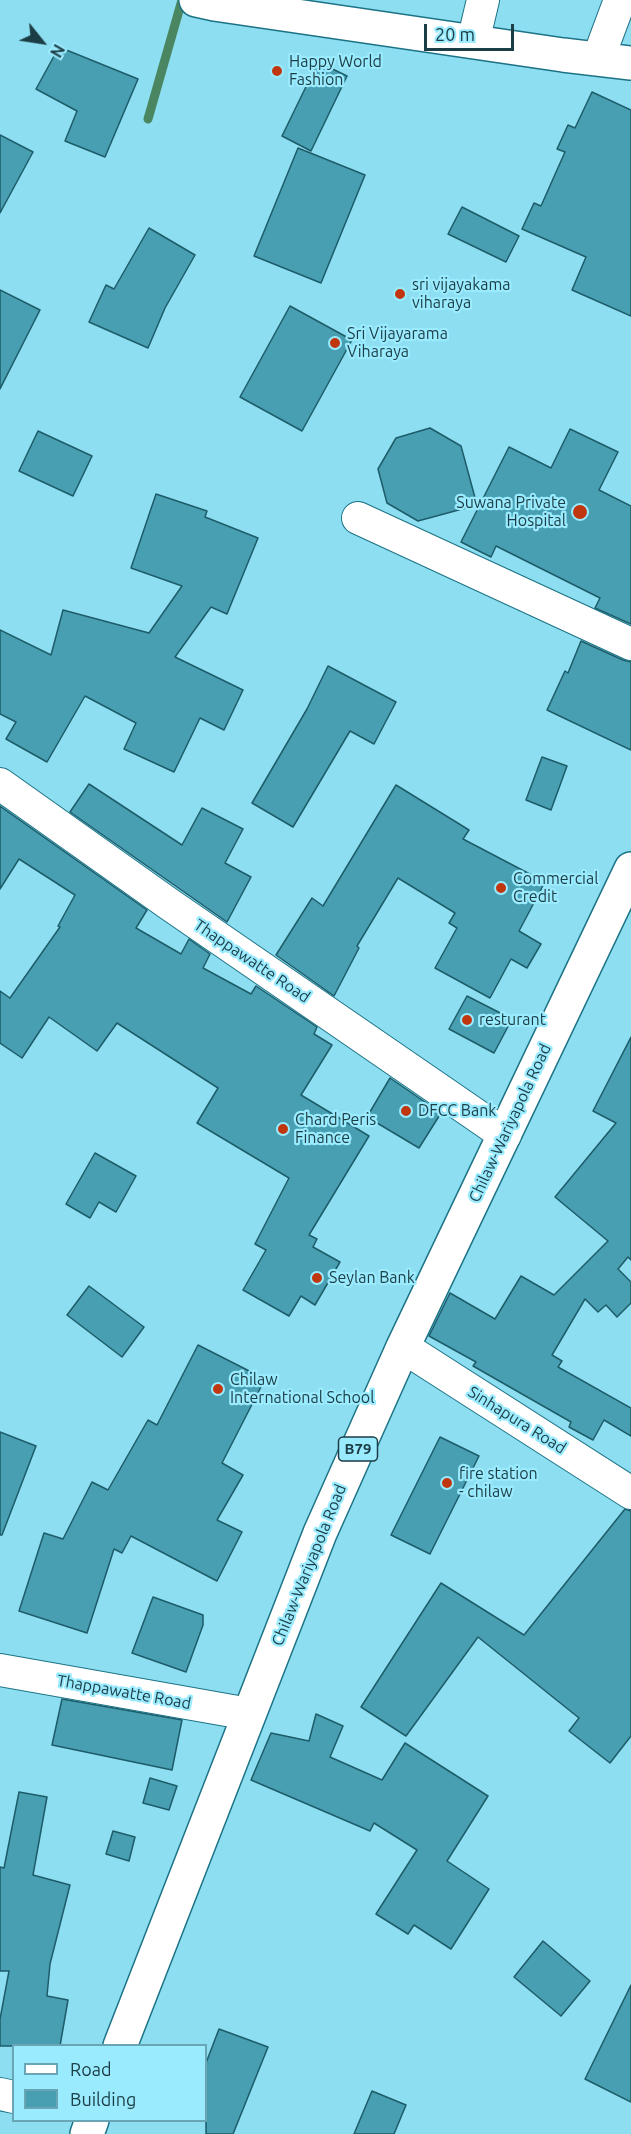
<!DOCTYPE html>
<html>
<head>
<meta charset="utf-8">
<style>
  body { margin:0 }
  #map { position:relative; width:631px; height:2134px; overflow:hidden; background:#8edef1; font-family:Ubuntu,sans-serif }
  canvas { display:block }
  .legend { position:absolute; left:12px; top:2044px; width:195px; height:78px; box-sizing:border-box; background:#9bebff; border:2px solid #68a5b5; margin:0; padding:8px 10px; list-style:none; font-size:18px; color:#1b3d45 }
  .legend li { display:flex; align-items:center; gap:12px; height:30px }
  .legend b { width:30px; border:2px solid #68a5b5 }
  .north { position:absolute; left:12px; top:12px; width:60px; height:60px; -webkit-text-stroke:4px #9bebff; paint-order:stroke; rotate:120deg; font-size:16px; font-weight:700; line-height:24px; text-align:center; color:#1b3d45 }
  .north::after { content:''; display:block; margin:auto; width:21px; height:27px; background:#1b3d45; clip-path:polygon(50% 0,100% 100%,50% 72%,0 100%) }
  .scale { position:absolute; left:424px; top:24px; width:90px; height:27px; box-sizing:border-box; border:3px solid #1b3d45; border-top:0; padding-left:8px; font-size:18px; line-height:21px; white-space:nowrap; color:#1b3d45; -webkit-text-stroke:4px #9bebff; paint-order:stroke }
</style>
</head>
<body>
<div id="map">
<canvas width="631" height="2134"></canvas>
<ul class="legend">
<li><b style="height:8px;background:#fff"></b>Road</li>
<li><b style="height:16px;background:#499fb2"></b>Building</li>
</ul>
<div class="north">N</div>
<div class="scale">20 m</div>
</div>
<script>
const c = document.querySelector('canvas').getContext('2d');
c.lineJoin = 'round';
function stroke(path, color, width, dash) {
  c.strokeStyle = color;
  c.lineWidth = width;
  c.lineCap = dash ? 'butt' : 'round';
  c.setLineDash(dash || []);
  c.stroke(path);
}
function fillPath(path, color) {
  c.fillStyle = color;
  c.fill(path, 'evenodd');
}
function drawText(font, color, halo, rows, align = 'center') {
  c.font = font + ' Ubuntu,sans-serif';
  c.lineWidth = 4.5;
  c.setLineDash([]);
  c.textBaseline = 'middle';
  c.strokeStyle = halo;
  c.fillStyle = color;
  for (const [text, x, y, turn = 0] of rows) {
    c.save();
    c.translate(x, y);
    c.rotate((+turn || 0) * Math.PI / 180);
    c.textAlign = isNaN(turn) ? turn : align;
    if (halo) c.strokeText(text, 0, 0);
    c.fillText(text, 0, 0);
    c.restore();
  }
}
stroke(new Path2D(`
  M148 119 182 0`), '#4a8661', 9);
const building = new Path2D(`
  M59 47 138 79 105 157 65 141 77 111 36 89Z
  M318 62 347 76 311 151 282 136Z
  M592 92 631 110V316L572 290 586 257 522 229 534 203 541 206 565 152 557 149 568 125 575 128Z
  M0 135 33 152 0 213Z
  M298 148 365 175 321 283 254 256Z
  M462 207 519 236 506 262 448 234Z
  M149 228 195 255 165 308 148 348 89 322 106 285 114 289Z
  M0 290 40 310 0 389Z
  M290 306 352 340 302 431 240 397Z
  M430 428 461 446 477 505 418 521 387 503 378 469 396 438Z
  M570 429 618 452 599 490 631 506V624L595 608 600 598 496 546 491 557 461 542 509 447 551 468Z
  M38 431 92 456 73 496 19 471Z
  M156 494 207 511 205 517 258 538 227 614 211 607 175 657 243 690 224 730 200 718 174 772 124 749 136 723 85 696 47 762 6 739 16 722 0 714V630L51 655 63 610 149 633 182 586 131 568Z
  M581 641 623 660 631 662V750L547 710 565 671 568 673Z
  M328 666 396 702 374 744 350 731 293 827 252 803 307 709Z
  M542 757 567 766 551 810 526 800Z
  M89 784 182 845 202 808 243 829 225 863 251 877 227 922 70 812Z
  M396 785 469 830 463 839 545 882 519 931 541 944 527 968 511 959 490 998 435 968 457 928 449 923 455 913 398 878 357 946 359 948 334 996 276 955 312 898 323 906Z
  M0 806 147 910 136 928 181 954 189 939 210 954 203 968 251 994 256 986 317 1027 314 1034 332 1045 301 1095 369 1136 309 1235 317 1239 313 1247 340 1262 315 1305 301 1296 289 1316 243 1290 266 1250 255 1244 289 1178 197 1123 218 1088 117 1023 97 1051 49 1017 22 1058 0 1043V991L10 998 60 927 58 926 75 895 19 859 0 889Z
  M467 996 512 1019 494 1053 449 1029Z
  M631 1037V1260L628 1257 618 1269 631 1282V1303L617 1317 606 1305 598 1312 585 1299 552 1355 562 1361 558 1367 631 1408V1436L604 1420 593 1440 569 1427 571 1422 473 1366 476 1362 429 1336 450 1293 495 1319 521 1276 554 1295 608 1241 555 1197 616 1123 593 1111Z
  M390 1078 441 1113 419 1148 367 1117Z
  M95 1153 136 1176 116 1212 99 1202 90 1218 66 1204Z
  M89 1286 144 1327 122 1357 67 1315Z
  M198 1345 265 1379 222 1463 243 1475 217 1520 242 1532 217 1581 131 1536 122 1553 114 1549 87 1633 19 1611 44 1533 63 1539 92 1482 108 1490 148 1420 157 1425Z
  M0 1432 36 1446 2 1535H0Z
  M440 1437 479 1456 430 1554 391 1535Z
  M625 1509 631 1511V1736L610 1763 569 1731 579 1718 478 1637 406 1736 361 1707 441 1583 524 1635Z
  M153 1597 203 1615V1625L186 1672 132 1653Z
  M62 1699 182 1720 172 1770 52 1745Z
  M316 1714 343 1726 330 1757 382 1780 405 1743 488 1796 447 1861 489 1889 451 1949 414 1925 408 1934 376 1914 417 1850 374 1823 370 1831 251 1780 271 1733 309 1741Z
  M150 1778 177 1786 169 1810 143 1803Z
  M19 1792 47 1797 33 1875 70 1885 50 1964 47 1996 68 2000 60 2046H0V2019L9 1971H0V1867L4 1868Z
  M113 1831 135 1837 129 1861 106 1854Z
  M543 1941 590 1981 561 2016 514 1977Z
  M631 1985V2102L585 2079Z
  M219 2029 268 2047 233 2134H206V2063Z
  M372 2091 406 2105 394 2134H354Z`);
fillPath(building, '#499fb2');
stroke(building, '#1d5c69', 1.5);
const minor = new Path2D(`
  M473 42 483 0
  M598 59 620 0
  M358 518 631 644
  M0 784 169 904 505 1135
  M403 1347 631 1493
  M0 1670 249 1714
  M0 2094 14 2097`);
const major = new Path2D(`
  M120 2046 320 1533 403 1347 631 869
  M87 2134 92 2120`);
const highway = new Path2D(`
  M196 0 214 4 563 55 631 63`);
stroke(minor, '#1c7385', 34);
stroke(major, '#1c7385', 36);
stroke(highway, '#1c7385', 36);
stroke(minor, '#fff', 32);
stroke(major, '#fff', 33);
stroke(highway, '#fff', 33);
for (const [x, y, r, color] of [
  [277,71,6,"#c0370f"],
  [400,294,6,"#c0370f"],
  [335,343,6,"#c0370f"],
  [580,512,8,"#c0370f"],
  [501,888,6,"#c0370f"],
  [467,1020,6,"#c0370f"],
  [406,1111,6,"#c0370f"],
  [283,1129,6,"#c0370f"],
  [317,1278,6,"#c0370f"],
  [218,1389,6,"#c0370f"],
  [447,1483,6,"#c0370f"]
]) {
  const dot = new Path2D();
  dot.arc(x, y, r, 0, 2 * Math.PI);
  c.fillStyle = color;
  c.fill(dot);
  stroke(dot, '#9bebff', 2);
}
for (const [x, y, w] of [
  [358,1449,39]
]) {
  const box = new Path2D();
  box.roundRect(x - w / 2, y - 12, w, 24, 4.5);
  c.fillStyle = '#9bebff';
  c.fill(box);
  stroke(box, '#1b3d45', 1.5);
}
drawText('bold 15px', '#1b3d45', null, [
  ["B79",358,1449]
]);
drawText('16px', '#1b3d45', '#9bebff', [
  ["Happy World",289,62],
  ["Fashion",289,80],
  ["sri vijayakama",412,285],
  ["viharaya",412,303],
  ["Sri Vijayarama",347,334],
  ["Viharaya",347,352],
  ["Suwana Private",566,503,"right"],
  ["Hospital",566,521,"right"],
  ["Commercial",513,879],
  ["Credit",513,897],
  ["resturant",479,1020],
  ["DFCC Bank",418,1111],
  ["Chard Peris",295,1120],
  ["Finance",295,1138],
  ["Seylan Bank",329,1278],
  ["Chilaw",230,1380],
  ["International School",230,1398],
  ["fire station",459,1474],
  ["- chilaw",459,1492]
], 'left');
drawText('16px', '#1b3d45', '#9bebff', [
  ["Thappawatte Road",252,961,34],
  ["Chilaw-Wariyapola Road",510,1123,-65],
  ["Sinhapura Road",517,1420,32],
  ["Chilaw-Wariyapola Road",309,1565,-68],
  ["Thappawatte Road",124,1692,10]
]);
</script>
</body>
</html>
